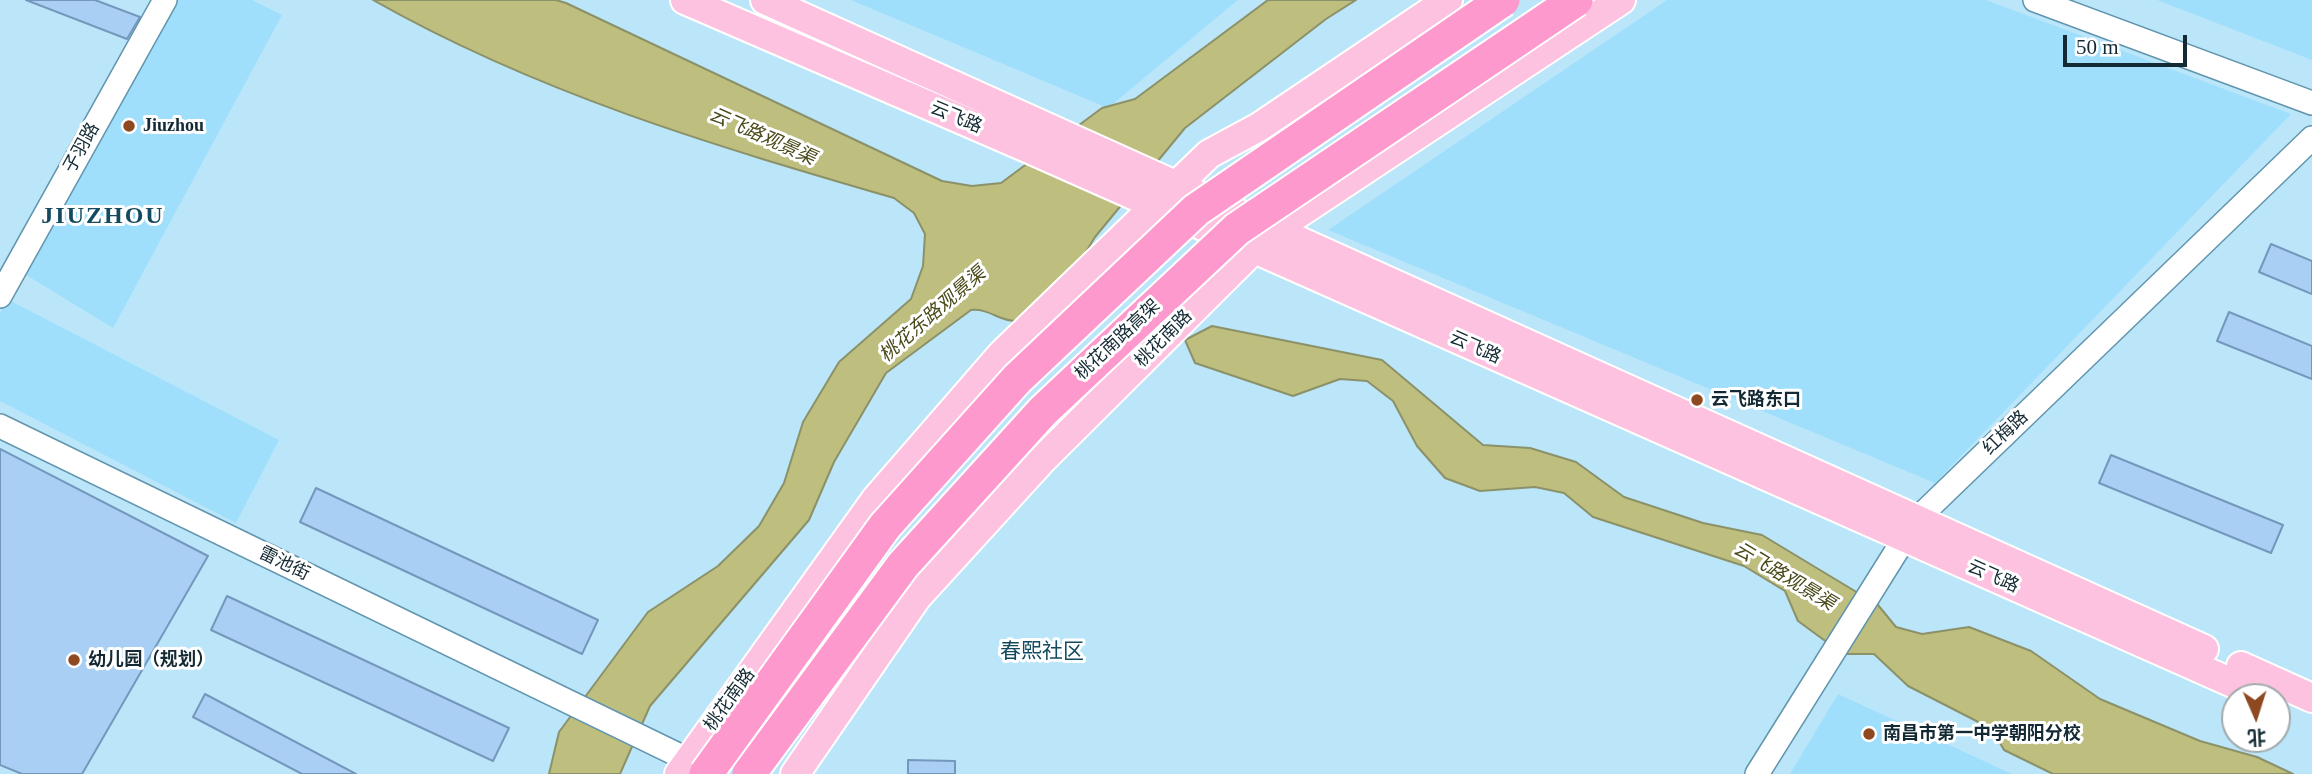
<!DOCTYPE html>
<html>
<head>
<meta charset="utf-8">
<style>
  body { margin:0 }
  #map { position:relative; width:2312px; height:774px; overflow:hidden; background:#bbe6fa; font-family:"Times New Roman","Noto Sans SC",serif }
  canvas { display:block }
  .north { position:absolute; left:2221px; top:683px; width:70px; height:70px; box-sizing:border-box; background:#fff; border:2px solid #a1a9ad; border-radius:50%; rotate:177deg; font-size:19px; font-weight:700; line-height:28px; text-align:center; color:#132933 }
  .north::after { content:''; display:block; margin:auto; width:24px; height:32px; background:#8e4920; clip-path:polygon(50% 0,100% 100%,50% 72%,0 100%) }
  .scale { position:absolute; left:2063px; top:35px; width:124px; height:32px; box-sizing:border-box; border:4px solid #132933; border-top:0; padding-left:9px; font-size:21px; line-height:24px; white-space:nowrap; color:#132933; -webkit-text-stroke:5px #fff; paint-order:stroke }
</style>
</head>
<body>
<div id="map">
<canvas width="2312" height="774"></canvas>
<div class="north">北</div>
<div class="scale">50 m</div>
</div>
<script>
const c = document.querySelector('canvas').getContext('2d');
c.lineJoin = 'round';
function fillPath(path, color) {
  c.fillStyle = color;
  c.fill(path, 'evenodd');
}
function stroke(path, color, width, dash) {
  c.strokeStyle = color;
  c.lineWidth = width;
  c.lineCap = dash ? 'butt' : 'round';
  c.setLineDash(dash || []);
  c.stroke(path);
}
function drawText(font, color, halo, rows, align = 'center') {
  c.font = font + ' "Times New Roman","Noto Sans SC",serif';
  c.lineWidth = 6;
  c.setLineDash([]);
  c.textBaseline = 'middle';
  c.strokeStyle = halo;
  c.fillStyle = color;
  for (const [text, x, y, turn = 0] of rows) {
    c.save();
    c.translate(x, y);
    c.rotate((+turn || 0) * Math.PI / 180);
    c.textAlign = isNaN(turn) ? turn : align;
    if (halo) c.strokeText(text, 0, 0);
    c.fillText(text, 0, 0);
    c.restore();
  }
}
fillPath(new Path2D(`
  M170 0H252L282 15 113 328 13 267Z
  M851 0H1238L1108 108Z
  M1667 0H1986L2291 114 1935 483 1328 230Z
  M2157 0H2312V60Z
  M7 299 279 440 236 523 0 401V313Z
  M1838 694 2012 774H1790Z`), '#9fdffc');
const water = new Path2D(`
  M373 0H556L566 3 942 181 972 186 1001 183 1102 108 1135 99 1268 0H1356L1326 19 1185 128 1095 237 1080 262 1017 321C1000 322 989 308 971 310L886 373 834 462 809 520 650 706 620 774H549L559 732 648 612 718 566 759 526 784 483 803 422 839 362 911 299 923 266 925 234 914 213 894 198C712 145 539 94 373 0Z
  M1212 326 1382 360 1483 445 1530 448 1576 462 1624 497 1703 523 1762 535 1878 605 1896 627 1922 634 1969 627 2031 651 2100 699 2200 741 2257 757 2293 774H2053L2004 750 1992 729 1908 686 1874 654H1843L1798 621 1785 591 1744 566 1593 517 1564 493 1535 487 1480 491 1445 478 1417 446 1393 401 1367 381 1340 379 1293 396 1195 363 1185 340Z`);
fillPath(water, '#bebe7f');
stroke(water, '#8b9168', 2);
const building = new Path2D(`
  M26 0H95L140 17 127 39Z
  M2271 244 2312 261V294L2259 272Z
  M2229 312 2312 346V379L2217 341Z
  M0 449 208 556 82 774H22L0 765Z
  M2111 455 2283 525 2271 553 2099 483Z
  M316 488 598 620 582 654 300 522Z
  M227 596 509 728 493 761 211 630Z
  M205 694 356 774H302L193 717Z
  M908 760 955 761V774H908Z`);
fillPath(building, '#a9cff4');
stroke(building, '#7498bb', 2);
const minor = new Path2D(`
  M2035 0 2312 103
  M0 296 165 0
  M0 426 703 767
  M1757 774 1916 520 2312 138`);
const major = new Path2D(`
  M685 0 1027 148 2264 697
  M765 0 2204 649
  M2241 666 2312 698
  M679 774 876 499 1002 354 1209 154 1259 127 1448 0
  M795 774 917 597 1042 460 1253 250 1275 229 1621 0`);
stroke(minor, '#6195ad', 26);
stroke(major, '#fff', 32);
stroke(minor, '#fff', 23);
stroke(major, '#fec2e1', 28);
const highwayBridge = new Path2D(`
  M706 774 885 526 1017 379 1196 210 1503 0
  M749 774 903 565 1043 411 1237 229 1576 0`);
stroke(highwayBridge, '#fff', 37, []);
stroke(highwayBridge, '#fd99cd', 33);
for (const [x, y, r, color] of [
  [129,126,7,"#8e4920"],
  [1697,400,7,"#8e4920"],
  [74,660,7,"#8e4920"],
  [1869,734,7,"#8e4920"]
]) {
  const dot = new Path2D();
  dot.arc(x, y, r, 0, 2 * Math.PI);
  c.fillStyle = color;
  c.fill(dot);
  stroke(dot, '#fff', 2.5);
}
drawText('18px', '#132933', '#fff', [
  ["云飞路",956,118,23],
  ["子羽路",82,148,-61],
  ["桃花南路",1164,339,-45],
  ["桃花南路高架",1118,340,-43],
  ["云飞路",1475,348,24],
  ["红梅路",2006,433,-44],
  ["雷池街",284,564,26],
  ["云飞路",1993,577,24],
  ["桃花南路",730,700,-54]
]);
drawText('bold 18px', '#132933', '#fff', [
  ["Jiuzhou",143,126],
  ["云飞路东口",1711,400],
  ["幼儿园（规划）",88,660],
  ["南昌市第一中学朝阳分校",1883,734]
], 'left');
drawText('italic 19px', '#4a4919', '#fff', [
  ["云飞路观景渠",762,137,24],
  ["桃花东路观景渠",933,315,-41],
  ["云飞路观景渠",1784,577,31]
]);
drawText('21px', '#134a5f', '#fff', [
  ["春熙社区",1042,652]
]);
c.letterSpacing = '2px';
drawText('bold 24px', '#134a5f', '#fff', [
  ["JIUZHOU",103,217]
]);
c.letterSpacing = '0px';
</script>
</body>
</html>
